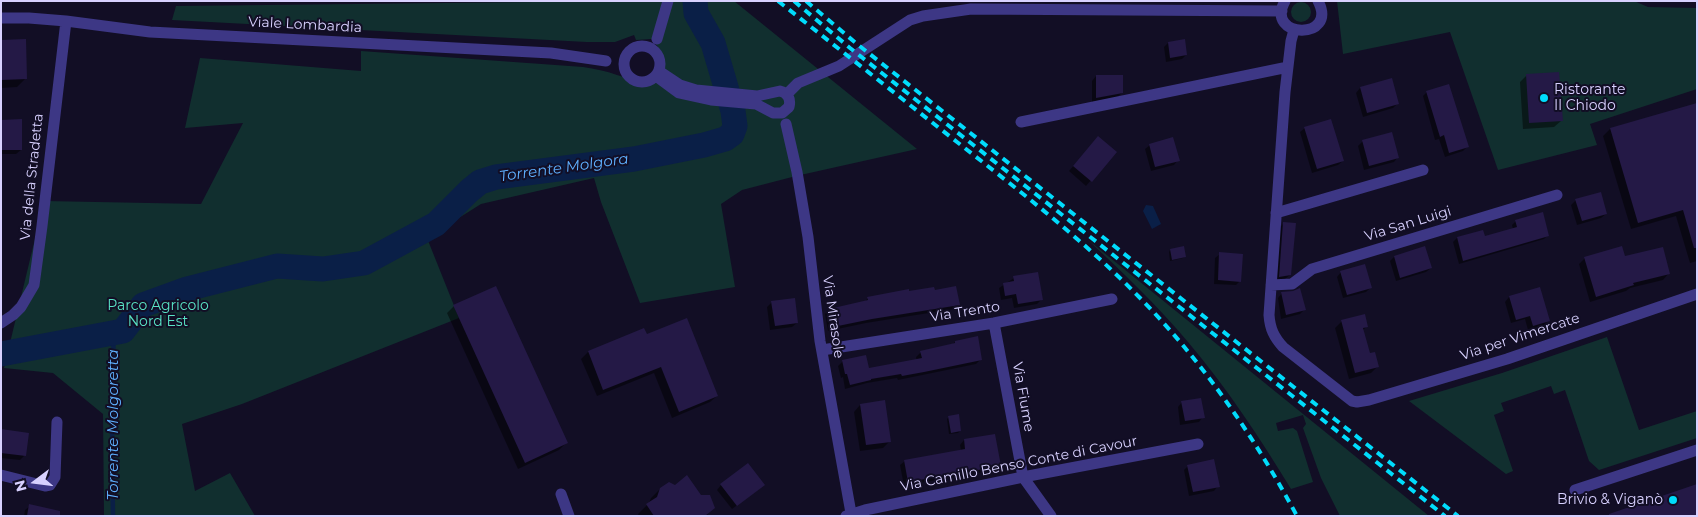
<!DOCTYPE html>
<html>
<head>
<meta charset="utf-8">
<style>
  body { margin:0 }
  #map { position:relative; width:1698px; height:517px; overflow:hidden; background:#120e25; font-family:Montserrat,sans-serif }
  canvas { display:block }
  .frame { position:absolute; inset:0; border:2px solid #d8d1ff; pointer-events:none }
  .north { position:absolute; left:10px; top:457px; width:50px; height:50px; -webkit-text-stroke:4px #120e25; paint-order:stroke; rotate:255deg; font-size:14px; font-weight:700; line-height:20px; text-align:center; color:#d8d1ff }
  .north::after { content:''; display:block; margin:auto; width:18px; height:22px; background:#d8d1ff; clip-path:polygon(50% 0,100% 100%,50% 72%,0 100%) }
</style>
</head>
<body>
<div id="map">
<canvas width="1698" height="517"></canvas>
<div class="frame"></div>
<div class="north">N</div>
</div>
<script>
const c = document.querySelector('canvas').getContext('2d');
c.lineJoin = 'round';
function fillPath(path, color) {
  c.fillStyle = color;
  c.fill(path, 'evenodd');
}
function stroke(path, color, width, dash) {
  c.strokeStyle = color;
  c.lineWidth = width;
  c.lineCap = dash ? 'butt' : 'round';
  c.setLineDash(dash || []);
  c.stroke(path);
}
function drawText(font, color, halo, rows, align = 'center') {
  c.font = font + ' Montserrat,sans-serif';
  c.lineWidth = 4;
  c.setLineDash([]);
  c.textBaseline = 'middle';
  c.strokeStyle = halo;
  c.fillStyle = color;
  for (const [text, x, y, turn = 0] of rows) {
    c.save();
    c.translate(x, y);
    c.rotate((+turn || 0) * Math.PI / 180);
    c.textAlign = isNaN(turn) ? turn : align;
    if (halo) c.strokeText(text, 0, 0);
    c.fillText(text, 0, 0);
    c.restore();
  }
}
fillPath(new Path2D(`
  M625 1H734L917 149 796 176 742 190 721 204 735 287 640 303 601 202 594 178 481 204 427 238 459 318 242 404 182 424 195 491 230 473 255 516H104L103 414 53 373 4 368 44 201 201 204 243 123 185 128 200 58 361 71V51L583 67C595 69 606 71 617 75 626 77 638 84 647 83 654 83 661 76 663 69 667 57 658 46 651 39L636 40 634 35 615 42H587L172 20 176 6Z
  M1337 1H1634L1648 7 1697 8V89L1590 124 1597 145 1498 170 1450 32 1343 54Z
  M1291 12a10 10 0 1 1 20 0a10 10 0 1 1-20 0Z
  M1087 239 1429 516H1340L1321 478 1303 428 1306 424 1303 415 1276 423 1278 431 1293 428 1297 431 1313 482 1291 489C1260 438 1227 388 1188 342 1157 305 1122 272 1087 239Z
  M1607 337 1639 430 1697 411V438L1599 470 1589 461 1565 390 1554 394 1551 386 1501 403 1504 411 1494 415 1513 471 1506 474 1409 401 1502 373Z`), '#112f2f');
fillPath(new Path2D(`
  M1146 205 1153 206 1161 224 1152 229 1143 211Z`), '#0a1f47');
fillPath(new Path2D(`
  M1 41 26 78 17 87 1 88Z
  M1168 43 1186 55 1182 59 1166 62 1164 47Z
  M1527 75 1561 121 1554 127 1523 129 1520 82Z
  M1096 76 1122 93 1117 97 1092 102V81Z
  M1360 88 1398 103 1393 108 1363 117 1356 93Z
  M1427 92 1467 147 1463 151 1445 157 1439 139 1435 140 1423 96Z
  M1697 104V261L1690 263 1676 216 1631 229 1603 136 1610 129Z
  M1 121 21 150 16 154H1Z
  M1305 128 1343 161 1338 165 1312 173 1300 132Z
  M1391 133 1398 157 1394 162 1364 170 1358 146 1362 142Z
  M1094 142 1115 152 1086 186 1069 171Z
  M1150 145 1178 160 1174 165 1151 171 1145 149Z
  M1576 200 1606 214 1601 218 1577 225 1571 205Z
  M1516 221 1548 235 1544 239 1459 264 1453 242 1457 238 1484 237 1513 229 1512 225Z
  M1284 223 1290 275 1285 279 1275 281 1279 228Z
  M1170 250 1185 257 1183 258 1170 261 1169 252Z
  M1220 254 1240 281 1236 285 1214 284 1215 258Z
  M1394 257 1431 268 1426 272 1396 281 1390 261Z
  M1585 258H1624L1669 273 1663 280 1630 288 1626 291 1590 302 1579 264Z
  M1341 272 1371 287 1366 292 1343 298 1337 277Z
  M1014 278 1042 299 1037 304 1014 308 1012 298 1001 300 999 288Z
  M1539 289 1548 321 1544 325 1528 330 1525 319 1511 323 1505 302 1509 297Z
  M934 292 958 305 954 309 866 323 828 331 825 314 829 310 864 303 868 298Z
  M1282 293 1304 310 1300 314 1281 319 1278 298Z
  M772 302 797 323 792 327 770 330 767 307Z
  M454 306 566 443 559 450 518 469 447 313Z
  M1342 321 1367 326 1363 330 1369 355 1378 366 1371 373 1349 379 1335 328Z
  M644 329 646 336 717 396 710 402 672 418 654 373 597 396 581 359 588 352Z
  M955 342 981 359 976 364 898 380 897 378 867 383 845 389 843 377 841 378 838 366 843 361 868 369 917 361 916 357 921 352 953 344Z
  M1182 402 1203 417 1199 422 1180 425 1178 407Z
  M860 405 890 441 883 448 860 451 854 412Z
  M949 417 960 431 958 433 949 434 947 419Z
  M1 430 24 456 20 460 1 458Z
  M964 440 999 466 995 470 904 486 900 465 905 461 961 451 960 445Z
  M1188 466 1218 486 1214 491 1189 496 1184 470Z
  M721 485 759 489 732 509 717 490Z
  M660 489 707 514 709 516H639L638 514 649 503 651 498Z
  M30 506 55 516H24L25 510Z`), '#0007');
stroke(new Path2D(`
  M113 516C112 455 111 394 114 333`), '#0a1f47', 4.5);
stroke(new Path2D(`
  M1 354 123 331 143 305 187 289 277 266 323 269 364 263 436 224 469 191 480 182 496 177 634 159 704 145 725 139 732 134 735 126 733 111 713 43 696 13 695 1`), '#0a1f47', 25);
fillPath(new Path2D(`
  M26 39 27 79 1 80V40Z
  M1185 39 1187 55 1170 58 1168 42Z
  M1559 72 1563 121 1529 123 1526 74Z
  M1096 75H1123V93L1096 98Z
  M1392 78 1399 104 1367 113 1360 87Z
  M1449 84 1469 147 1449 153 1444 135 1440 137 1426 91Z
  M1697 103V248H1694L1683 210 1638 223 1610 128Z
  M22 119V150H1V120Z
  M1331 119 1344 161 1317 169 1304 127Z
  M1392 132 1399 158 1369 166 1362 140Z
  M1098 136 1117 152 1092 182 1073 166Z
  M1173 137 1180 161 1155 167 1149 144Z
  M1601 192 1607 214 1582 221 1575 199Z
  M1543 212 1549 236 1463 261 1457 237 1483 230 1485 236 1517 227 1515 220Z
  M1283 222 1296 223 1291 275 1279 277Z
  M1184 246 1186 257 1172 260 1170 249Z
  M1425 246 1432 268 1400 278 1394 256Z
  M1622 246 1625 256 1663 247 1670 274 1633 283 1634 285 1596 297 1584 257Z
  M1219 252 1243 254 1241 282 1218 280Z
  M1365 264 1372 288 1347 295 1340 271Z
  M1038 272 1043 300 1018 304 1016 294 1005 296 1003 283 1014 281 1013 276Z
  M496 286 568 443 525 463 453 305Z
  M956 286 960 305 872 319 833 327 829 309 868 300 867 297 909 289V291L934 287 935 290Z
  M1540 287 1550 321 1533 326 1530 316 1516 320 1509 296Z
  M1300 288 1306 310 1286 315 1281 292 1293 291Z
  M795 298 798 323 775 326 771 301Z
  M1365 314 1368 327 1363 328 1370 353 1375 352 1379 367 1355 373 1341 320Z
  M687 318 718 396 679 412 661 367 603 390 588 351 644 328 647 334Z
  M978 336 982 360 924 372 902 376 901 374 871 379V380L850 385 847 374H845L842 360 866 355 869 368 922 358 920 351 955 343V341Z
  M1201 398 1205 418 1185 421 1181 401Z
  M885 400 891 442 866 445 860 404Z
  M959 414 961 431 951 433 948 416Z
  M1 429 29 433 26 456 1 453Z
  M995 434 1001 466 908 482 904 460 965 449 964 439Z
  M1214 459 1220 487 1193 492 1187 465Z
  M748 463 765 485 737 506 720 484Z
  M687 475 701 495H710L715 508 705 516H654L646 504 657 497 660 488 669 482 675 485Z
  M1697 484V516H1609V514Z
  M29 504 60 511V516H27Z`), '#241946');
stroke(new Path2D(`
  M1285 1C1264 39 1339 41 1318 1
  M1 18H29L66 21 150 32 551 53 606 61
  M1294 30 1291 41 1285 92 1269 315C1270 329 1274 337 1283 347L1352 401 1357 402 1369 400 1507 359 1697 294
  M657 39 668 1
  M624 64a18 18 0 1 1 36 0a18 18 0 1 1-36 0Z
  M656 76 679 93 711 100 756 104 773 113H782L789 107C791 99 788 93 780 91L757 96 696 90 680 85 659 71
  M787 94 798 83 839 66 910 20 923 16 971 9 1282 11
  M1021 122 1288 67
  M786 124 797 172 808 237 820 341 851 513
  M1276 213 1423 170
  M1271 285 1292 284 1312 269 1557 195
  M1 323 13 315 21 307 34 285 42 226 66 21
  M994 323 1023 477 1051 516
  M822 350 994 323 1112 299
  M1 475 45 486 50 485 55 477 57 422
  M1575 490 1697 450
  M561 494 569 516
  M846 516 865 510 1023 477 1198 444`), '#3d3785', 11);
stroke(new Path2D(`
  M778 1C838 48 897 95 957 142 1021 192 1086 242 1143 301 1205 365 1255 438 1297 516
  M794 1 850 48 1445 516
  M806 1 857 44 1458 516`), '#00dcfc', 4, [8, 6]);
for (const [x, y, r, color] of [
  [1544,98,5,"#00dcfc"],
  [1673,500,5,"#00dcfc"]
]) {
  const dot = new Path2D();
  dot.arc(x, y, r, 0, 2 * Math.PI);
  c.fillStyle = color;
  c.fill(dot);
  stroke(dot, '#120e25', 2);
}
drawText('14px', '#d8d1ff', '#120e25', [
  ["Viale Lombardia",305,25,3],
  ["Via della Stradetta",32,177,-84],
  ["Via San Luigi",1408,224,-17],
  ["Via Trento",965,312,-9],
  ["Via Mirasole",833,317,82],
  ["Via per Vimercate",1520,337,-18],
  ["Via Fiume",1023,397,80],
  ["Via Camillo Benso Conte di Cavour",1019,464,-11]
]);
drawText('14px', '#d8d1ff', '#120e25', [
  ["Ristorante",1554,90],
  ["Il Chiodo",1554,106],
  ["Brivio & Viganò",1663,500,"right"]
], 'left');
drawText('14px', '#59e3c5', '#120e25', [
  ["Parco Agricolo",158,306],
  ["Nord Est",158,322]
]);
drawText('italic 15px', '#5fb0ff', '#120e25', [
  ["Torrente Molgora",564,168,-8],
  ["Torrente Molgoretta",114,425,-90]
]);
</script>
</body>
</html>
